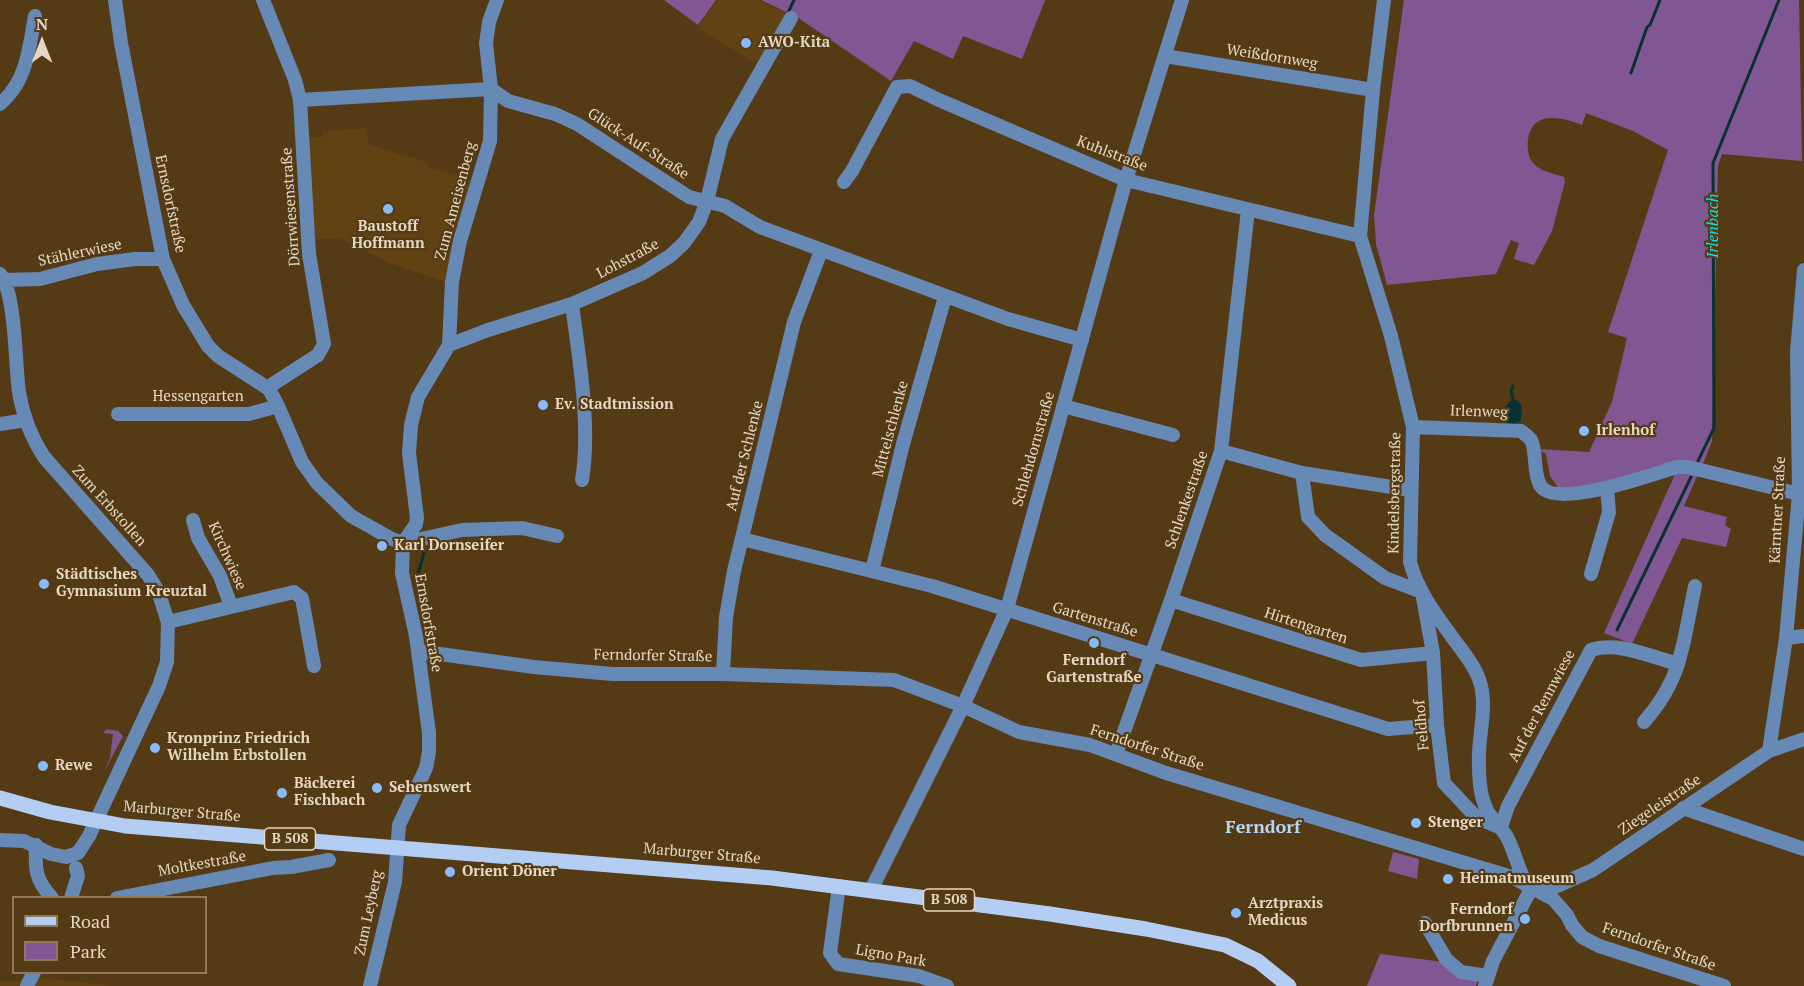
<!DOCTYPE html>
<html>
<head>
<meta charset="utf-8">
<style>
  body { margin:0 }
  #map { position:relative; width:1804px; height:986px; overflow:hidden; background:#543b15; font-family:"PT Serif",serif }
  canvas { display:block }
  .legend { position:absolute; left:12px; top:896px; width:195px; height:78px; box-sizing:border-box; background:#543b15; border:2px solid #8e795b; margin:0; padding:8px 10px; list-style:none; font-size:18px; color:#e6d7c3 }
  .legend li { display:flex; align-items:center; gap:12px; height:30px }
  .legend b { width:30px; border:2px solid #8e795b }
  .north { position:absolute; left:12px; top:12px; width:60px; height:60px; -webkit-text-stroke:4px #543b15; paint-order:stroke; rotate:0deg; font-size:16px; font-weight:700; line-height:24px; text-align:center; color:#e6d7c3 }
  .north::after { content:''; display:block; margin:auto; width:21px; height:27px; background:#e6d7c3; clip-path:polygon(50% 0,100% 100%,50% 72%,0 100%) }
</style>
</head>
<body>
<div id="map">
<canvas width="1804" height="986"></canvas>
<ul class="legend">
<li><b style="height:8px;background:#b3cef2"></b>Road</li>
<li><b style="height:16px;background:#805792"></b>Park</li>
</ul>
<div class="north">N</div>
</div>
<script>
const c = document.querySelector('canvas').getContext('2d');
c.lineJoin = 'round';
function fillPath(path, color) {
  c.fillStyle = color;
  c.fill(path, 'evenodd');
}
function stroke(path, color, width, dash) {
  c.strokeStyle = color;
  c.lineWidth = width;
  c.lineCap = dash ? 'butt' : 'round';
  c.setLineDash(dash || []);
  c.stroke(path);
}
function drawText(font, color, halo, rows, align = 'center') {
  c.font = font + ' "PT Serif",serif';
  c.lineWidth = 4.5;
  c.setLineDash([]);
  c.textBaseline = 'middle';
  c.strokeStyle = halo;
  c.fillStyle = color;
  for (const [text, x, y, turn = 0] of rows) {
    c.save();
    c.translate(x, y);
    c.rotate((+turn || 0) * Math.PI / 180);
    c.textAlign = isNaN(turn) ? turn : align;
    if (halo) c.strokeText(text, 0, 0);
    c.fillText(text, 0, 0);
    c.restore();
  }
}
fillPath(new Path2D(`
  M718 0H758L787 13 761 58 752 61 697 28Z
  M367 128 368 144 429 163 428 167 472 180 446 282 387 262 340 238 315 240 308 138 323 137V131Z
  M24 977 83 982 112 986H0V982L20 981Z`), '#604213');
fillPath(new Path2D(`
  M664 0H716L698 25Z
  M761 0H1045L1022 59 963 36 953 59 914 41 891 81 797 17Z
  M1404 0H1799L1802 161 1722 154 1718 166 1712 441 1702 466 1602 486 1559 489 1550 476 1546 454 1537 449 1589 452 1612 402 1627 338 1608 332 1668 150 1633 131 1586 113 1582 125C1561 117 1532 110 1528 140 1527 148 1528 157 1533 163 1540 171 1554 174 1564 177L1565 182 1552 231 1534 265 1514 259 1519 243 1511 240 1496 274 1387 285 1376 244 1374 215Z
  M1676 472 1698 474 1684 506 1727 517 1725 525 1731 529 1726 547 1682 538 1632 644 1604 633Z
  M107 729 118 731 123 736 104 772 110 758 113 734 103 733Z
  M1393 852 1419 859 1417 879 1388 871Z
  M1380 954 1444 962 1478 979 1476 986H1367Z`), '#805792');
fillPath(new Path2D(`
  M1513 399 1518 401 1522 406 1521 421 1513 424 1504 422C1502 413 1505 404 1513 399Z`), '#083232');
stroke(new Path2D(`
  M787 15 794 0
  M1631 73 1647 27 1650 25 1660 0
  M1513 386 1511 392 1513 399
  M1698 461 1714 428 1713 163 1779 0
  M425 550 418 573 421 584 420 598 428 613
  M1617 630 1691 477`), '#083232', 3);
stroke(new Path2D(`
  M115 0 121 43 163 259 183 305 208 346 218 356 269 389 278 406 302 462 317 483 351 516 392 539 403 543
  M263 0 295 80 300 100 309 254 324 344 318 355 273 384 269 389
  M1384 0 1373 90 1360 236 1391 336 1413 427 1410 562C1418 592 1437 616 1455 641 1464 653 1474 665 1479 679 1489 707 1477 737 1479 765 1479 780 1480 797 1487 810 1492 821 1503 828 1508 839 1516 855 1518 871 1528 885
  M1165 56 1373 90
  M300 100 491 89 508 101 555 114 577 124 689 197 725 206 760 227 1008 319 1082 340
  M0 104C27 81 29 49 35 16
  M844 182 852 171 897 87 910 86 939 100 1126 180 1360 236
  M0 274C16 293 15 365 19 392 23 416 31 437 44 457L148 575 158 591 168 622 167 662 159 686 89 836 78 853 66 857 51 854 24 841 0 840
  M5 280 40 279 97 264 135 259H163
  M572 304C579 359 591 426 582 480
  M449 345 488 330 572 304 643 273 670 256 684 243 699 222 707 201 722 139 791 18
  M1063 406 1173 435
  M118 414H249L278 406
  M0 424 26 420
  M1413 427 1521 431C1524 434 1529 437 1531 440 1537 451 1533 473 1540 485 1554 511 1655 473 1677 467H1688L1799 494H1804
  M1221 451 1302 473 1411 490
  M1302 473 1308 517 1325 535 1385 578 1422 592 1433 653 1437 725 1444 783 1477 818 1499 827
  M193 520 198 538 220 576 231 606
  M742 539 932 586 1388 729 1437 725
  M403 543 416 524 417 518 409 453 411 425 418 397 449 345 452 282 460 241 490 141 491 89 486 43 489 22 497 0
  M403 543 462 530 522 528 557 536
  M872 571 903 444 945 297
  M1591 574 1609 512 1607 488
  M1171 600 1361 660 1433 653
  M168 622 294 592 302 598 314 666
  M1786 638 1804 636
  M418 651 534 667 612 674H723L894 680 963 706 1019 732 1090 745 1166 773 1512 877 1553 899 1567 915 1572 925 1582 937 1599 946 1724 986
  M723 674 726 617 734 571 794 322 821 251
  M1644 722C1659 705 1671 686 1678 664
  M1769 751 1786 638 1799 494 1797 351 1804 270
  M1116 754 1171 600 1221 451 1248 210
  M1683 808 1804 849
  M1501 827 1508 806 1591 650C1618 641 1651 657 1678 664L1684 641 1695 586
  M36 845C35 870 35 879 52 898
  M839 886 830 953 838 964 919 976 947 986
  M1534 889 1548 890 1593 870 1769 751 1804 739
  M871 890 963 706 1007 609 1126 180 1182 0
  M71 898 78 876 76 868
  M117 898 273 868 291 867 329 860
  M1425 923 1446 959 1461 972 1488 976
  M27 986 34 972
  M370 986 395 882 399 825 426 768 429 752V733L416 636 402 573 403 543
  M1485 986 1493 961 1531 889`), '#6789b5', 14);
stroke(new Path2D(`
  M0 798 50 812 125 826 772 878 1050 914 1146 929 1225 945 1258 961 1289 986`), '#b3cef2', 15);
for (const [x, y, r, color] of [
  [746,43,6,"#88bafc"],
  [388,209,6,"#88bafc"],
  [543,405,6,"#88bafc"],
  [1584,431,6,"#88bafc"],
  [382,546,6,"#88bafc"],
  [44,584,6,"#88bafc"],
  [1094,643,6,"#88bafc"],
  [155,748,6,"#88bafc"],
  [43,766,6,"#88bafc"],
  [377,788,6,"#88bafc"],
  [282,793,6,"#88bafc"],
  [1416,823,6,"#88bafc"],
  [450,872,6,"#88bafc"],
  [1448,879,6,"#88bafc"],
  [1236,913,6,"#88bafc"],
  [1525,919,6,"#88bafc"]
]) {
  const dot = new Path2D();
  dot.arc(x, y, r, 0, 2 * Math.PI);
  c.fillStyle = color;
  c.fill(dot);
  stroke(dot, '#543b15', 2);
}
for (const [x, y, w] of [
  [290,839,51],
  [949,900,51]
]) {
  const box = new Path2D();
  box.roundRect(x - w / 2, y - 11, w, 22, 4.5);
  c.fillStyle = '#543b15';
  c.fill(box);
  stroke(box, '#e6d7c3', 1.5);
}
drawText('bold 14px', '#e6d7c3', null, [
  ["B 508",290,839],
  ["B 508",949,900]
]);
drawText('bold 15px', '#e6d7c3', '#543b15', [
  ["AWO-Kita",758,43],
  ["Baustoff",388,227,"center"],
  ["Hoffmann",388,244,"center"],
  ["Ev. Stadtmission",555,405],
  ["Irlenhof",1596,431],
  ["Karl Dornseifer",394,546],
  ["Städtisches",56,575],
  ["Gymnasium Kreuztal",56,592],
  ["Ferndorf",1094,661,"center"],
  ["Gartenstraße",1094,678,"center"],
  ["Kronprinz Friedrich",167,739],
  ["Wilhelm Erbstollen",167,756],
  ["Rewe",55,766],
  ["Bäckerei",294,784],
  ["Fischbach",294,801],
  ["Sehenswert",389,788],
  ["Stenger",1428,823],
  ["Orient Döner",462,872],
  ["Heimatmuseum",1460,879],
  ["Arztpraxis",1248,904],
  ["Medicus",1248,921],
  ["Ferndorf",1513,910,"right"],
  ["Dorfbrunnen",1513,927,"right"]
], 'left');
drawText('15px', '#e6d7c3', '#543b15', [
  ["Weißdornweg",1272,57,9],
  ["Glück-Auf-Straße",638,144,33],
  ["Kuhlstraße",1112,154,21],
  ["Zum Ameisenberg",456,201,-75],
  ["Ernsdorfstraße",170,204,78],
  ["Dörrwiesenstraße",291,207,-94],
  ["Stählerwiese",80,253,-12],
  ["Lohstraße",628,259,-28],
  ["Hessengarten",198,397],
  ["Irlenweg",1479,412,2],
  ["Mittelschlenke",891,429,-75],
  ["Schlehdornstraße",1034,449,-74],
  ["Auf der Schlenke",745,456,-76],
  ["Kindelsbergstraße",1395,493,-89],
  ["Schlenkestraße",1187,500,-71],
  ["Zum Erbstollen",109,506,48],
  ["Kärntner Straße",1778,510,-87],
  ["Kirchwiese",227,556,66],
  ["Gartenstraße",1095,620,17],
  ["Ernsdorfstraße",428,623,80],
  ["Hirtengarten",1306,626,18],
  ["Ferndorfer Straße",653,656,1],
  ["Auf der Rennwiese",1542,706,-62],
  ["Feldhof",1422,725,-95],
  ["Ferndorfer Straße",1147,748,18],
  ["Ziegeleistraße",1660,805,-34],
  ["Marburger Straße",182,812,5],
  ["Marburger Straße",702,854,5],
  ["Moltkestraße",202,864,-10],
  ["Zum Leyberg",369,913,-78],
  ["Ferndorfer Straße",1659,947,19],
  ["Ligno Park",891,956,10]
]);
drawText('italic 16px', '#0be4e5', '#543b15', [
  ["Irlenbach",1713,226,-90]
]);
drawText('bold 18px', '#b7d4f9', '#543b15', [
  ["Ferndorf",1263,828]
]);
</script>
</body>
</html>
